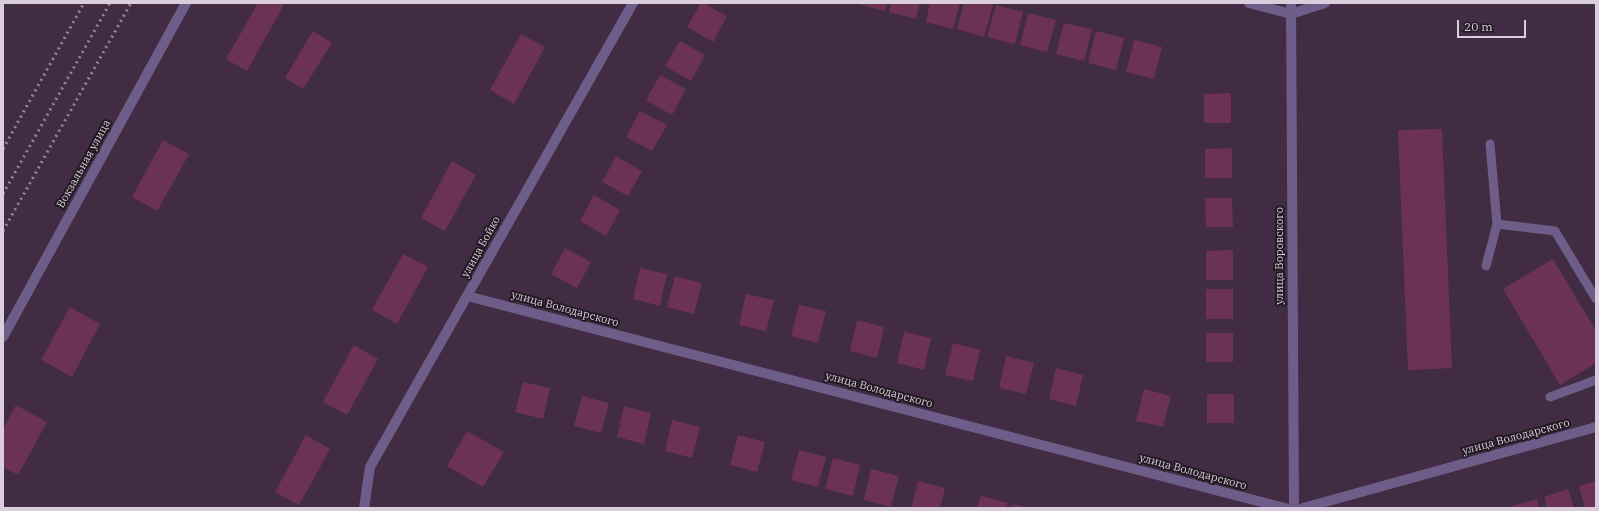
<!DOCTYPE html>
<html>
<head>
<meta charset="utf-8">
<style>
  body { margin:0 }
  #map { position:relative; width:1599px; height:511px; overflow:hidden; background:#412c43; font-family:"IBM Plex Serif",serif }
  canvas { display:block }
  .frame { position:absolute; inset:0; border:4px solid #dbcedc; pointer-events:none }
  .scale { position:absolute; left:1457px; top:20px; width:69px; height:18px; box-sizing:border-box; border:2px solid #dbcedc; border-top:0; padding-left:5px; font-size:12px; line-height:14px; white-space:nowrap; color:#dbcedc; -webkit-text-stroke:3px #221923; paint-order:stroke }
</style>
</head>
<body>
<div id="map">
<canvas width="1599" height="511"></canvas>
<div class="frame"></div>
<div class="scale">20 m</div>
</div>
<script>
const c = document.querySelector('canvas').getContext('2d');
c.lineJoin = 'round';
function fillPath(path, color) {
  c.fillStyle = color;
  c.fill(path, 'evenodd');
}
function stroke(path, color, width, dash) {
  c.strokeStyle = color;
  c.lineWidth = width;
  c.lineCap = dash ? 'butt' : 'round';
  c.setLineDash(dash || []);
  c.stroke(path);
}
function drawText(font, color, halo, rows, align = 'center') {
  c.font = font + ' "IBM Plex Serif",serif';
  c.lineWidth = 4;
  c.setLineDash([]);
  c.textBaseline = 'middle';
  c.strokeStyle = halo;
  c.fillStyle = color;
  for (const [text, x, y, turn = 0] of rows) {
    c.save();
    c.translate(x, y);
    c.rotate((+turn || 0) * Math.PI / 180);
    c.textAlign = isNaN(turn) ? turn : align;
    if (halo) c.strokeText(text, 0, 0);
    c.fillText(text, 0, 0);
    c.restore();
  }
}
fillPath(new Path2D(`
  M258 3H285L247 71 226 59Z
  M701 3H703L727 16 713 42 687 27Z
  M855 3H887L885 11Z
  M891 3H920L916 19 889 12Z
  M930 3H960L953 29 926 22Z
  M964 3H986L993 5 984 37 957 29Z
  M996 5 1023 12 1015 44 987 37Z
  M1028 13 1056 20 1047 52 1020 45Z
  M1064 23 1092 29 1084 61 1056 54Z
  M313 31 332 43 303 89 285 78Z
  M1096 31 1124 38 1116 70 1088 63Z
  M521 34 545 47 514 104 490 90Z
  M1134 40 1162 47 1154 79 1126 72Z
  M680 41 705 55 691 81 665 66Z
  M660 75 686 89 672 115 646 100Z
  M1231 93V123H1204V94Z
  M640 111 667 125 652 151 626 137Z
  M1442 129 1452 368 1408 370 1398 130Z
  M163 140 189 154 157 211 132 197Z
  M1232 148V178H1205V149Z
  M616 156 642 171 628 196 602 182Z
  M452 161 476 175 445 231 421 218Z
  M594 195 620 210 606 236 580 221Z
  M1205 198H1232L1233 227H1206Z
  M565 248 591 262 577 288 551 274Z
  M1233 250V280H1206V251Z
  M403 254 428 267 397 324 372 310Z
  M1553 259 1596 331V363L1560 385 1503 289Z
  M640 268 667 274 660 306 633 299Z
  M675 276 702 283 694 314 667 307Z
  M1206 289H1233V319H1206Z
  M746 294 774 300 766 331 739 325Z
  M799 305 826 311 818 343 791 336Z
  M70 307 100 324 72 377 41 360Z
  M857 320 884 327 877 358 850 351Z
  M904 332 931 338 924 370 897 363Z
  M1206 333H1233V362H1206Z
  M953 343 980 350 973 381 945 375Z
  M354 345 378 359 347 415 323 402Z
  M1006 356 1034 363 1026 394 999 388Z
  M1056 368 1083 375 1076 406 1049 399Z
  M523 382 550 388 543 419 515 412Z
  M1144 389 1171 396 1163 427 1136 421Z
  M1207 394H1234V423H1207Z
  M582 396 609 403 601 433 574 426Z
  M16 405 47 422 18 475 3 467V429Z
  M624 406 651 413 644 444 617 437Z
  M672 420 700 427 692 458 665 451Z
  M467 431 504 452 483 487 447 466Z
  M306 435 330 449 299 505 275 492Z
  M738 435 765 442 757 472 730 465Z
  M799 450 826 457 818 487 791 480Z
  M833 458 860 465 853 496 825 489Z
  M871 469 899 476 891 507 864 500Z
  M918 481 945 488 940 508H911Z
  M1596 481V508H1585L1579 486Z
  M1568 489 1574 508H1547L1544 497Z
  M981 496 1008 503 1006 508H977Z
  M1537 499 1539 508H1512V506Z
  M1013 504 1026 507V508H1012Z`), '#6c3256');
stroke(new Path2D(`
  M1490 144 1497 224 1555 231 1596 299
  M1486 266 1497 224
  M1550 397 1596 380`), '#6e5d88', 9);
stroke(new Path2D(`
  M1249 3 1291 14 1325 3
  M467 296 1285 508
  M3 337 186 3
  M364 508 370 467 633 3
  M1303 508 1596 427`), '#6e5d88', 10);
stroke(new Path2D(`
  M1291 3 1294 508`), '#6e5d88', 10);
stroke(new Path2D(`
  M3 149 84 3
  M3 194 110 3
  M3 231 131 3`), '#958597', 3, [2, 4]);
drawText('11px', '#dbcedc', '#221923', [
  ["Вокзальная улица",84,164,-61],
  ["улица Бойко",481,247,-61],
  ["улица Воровского",1280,256,-90],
  ["улица Володарского",565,309,15],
  ["улица Володарского",879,390,15],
  ["улица Володарского",1516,437,-15],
  ["улица Володарского",1193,472,15]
]);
</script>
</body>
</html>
